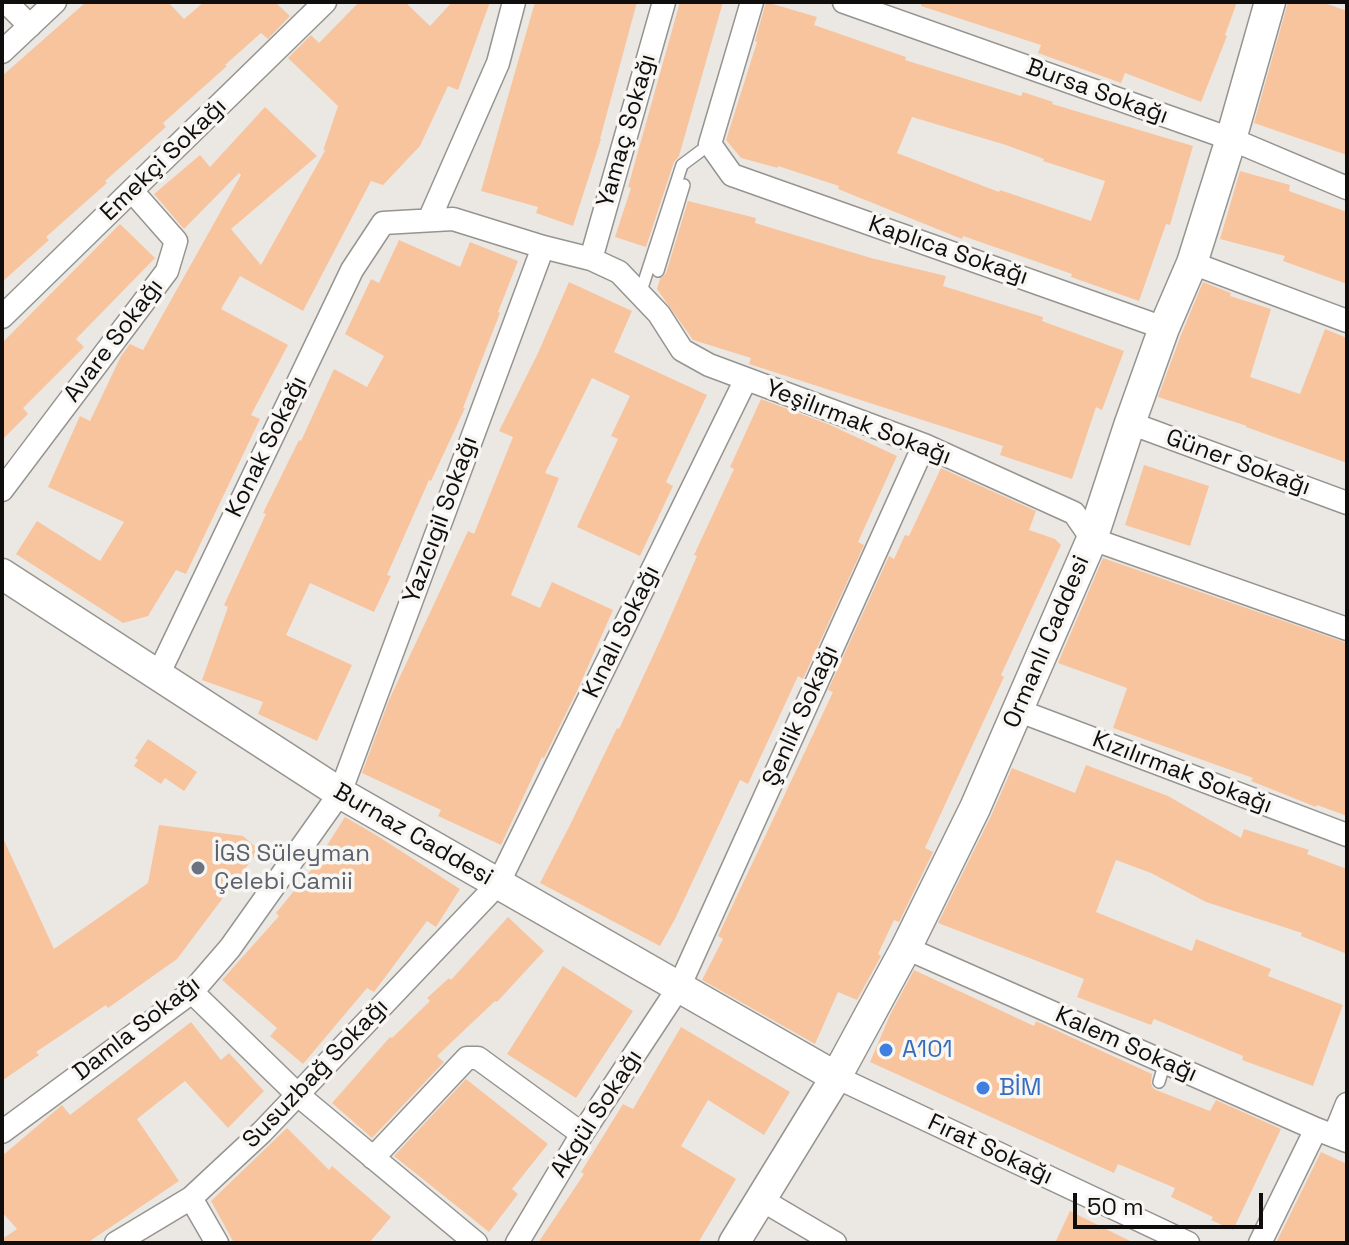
<!DOCTYPE html>
<html>
<head>
<meta charset="utf-8">
<style>
  body { margin:0 }
  #map { position:relative; width:1349px; height:1245px; overflow:hidden; background:#ebe8e4; font-family:"Space Grotesk",sans-serif }
  canvas { display:block }
  .frame { position:absolute; inset:0; border:4px solid #0f0e0d; pointer-events:none }
  .scale { position:absolute; left:1073px; top:1193px; width:190px; height:36px; box-sizing:border-box; border:4px solid #0f0e0d; border-top:0; padding-left:10px; font-size:24px; line-height:28px; white-space:nowrap; color:#0f0e0d; -webkit-text-stroke:6px #f8f6f2; paint-order:stroke }
</style>
</head>
<body>
<div id="map">
<canvas width="1349" height="1245"></canvas>
<div class="frame"></div>
<div class="scale">50 m</div>
</div>
<script>
const c = document.querySelector('canvas').getContext('2d');
c.lineJoin = 'round';
function fillPath(path, color) {
  c.fillStyle = color;
  c.fill(path, 'evenodd');
}
function stroke(path, color, width, dash) {
  c.strokeStyle = color;
  c.lineWidth = width;
  c.lineCap = dash ? 'butt' : 'round';
  c.setLineDash(dash || []);
  c.stroke(path);
}
function drawText(font, color, halo, rows, align = 'center') {
  c.font = font + ' "Space Grotesk",sans-serif';
  c.lineWidth = 7;
  c.setLineDash([]);
  c.textBaseline = 'middle';
  c.strokeStyle = halo;
  c.fillStyle = color;
  for (const [text, x, y, turn = 0] of rows) {
    c.save();
    c.translate(x, y);
    c.rotate((+turn || 0) * Math.PI / 180);
    c.textAlign = isNaN(turn) ? turn : align;
    if (halo) c.strokeText(text, 0, 0);
    c.fillText(text, 0, 0);
    c.restore();
  }
}
fillPath(new Path2D(`
  M86 2H168L184 19 204 2H275L290 16 268 39 261 33 225 65 227 66 163 123 166 127 105 181 107 183 46 237 49 240 2 282V76Z
  M359 2H405L430 26 452 2H490L458 90 448 86 420 146 383 185 371 181 303 311 240 276 221 309 288 345 251 415 260 419 186 574 176 570 148 616 123 623 16 554 37 521 100 561 124 522 48 487 80 416 90 421 121 356 130 344 143 350 241 175 239 173 184 229 154 194 200 155 210 167 265 107 317 156 231 229 261 265 326 149 323 151 338 106 288 58 311 35 319 43Z
  M535 2H637L600 139H601L573 226 536 213 538 207 481 191Z
  M680 2H723L679 156 674 162 646 247 615 237 631 188 628 187Z
  M766 2 817 17 814 25 906 57 905 60 1021 96 1023 92 1053 102 1052 104 1193 146 1170 225 1166 224 1139 301 1071 277 1072 274 963 236 962 239 838 189 839 186 778 166V168L741 158 726 140 757 42 755 41ZM912 117 1006 145 1044 159 1043 161 1105 181 1091 221 1000 190 999 192 897 153Z
  M921 2H1237L1225 35 1227 36 1201 102 1125 73 1121 83 1038 53 1041 45 921 6Z
  M1288 2H1322L1347 11V155L1254 123Z
  M1240 171 1290 185 1289 191 1347 212V284L1283 261 1285 256 1220 239Z
  M688 201 756 218 755 223 871 258 946 276 943 286 1043 317 1042 321 1124 351 1102 410 1096 407 1072 479 1000 455 1003 446 749 364 751 358 693 340 657 289 660 279 666 273Z
  M120 224 155 258 76 339 84 347 23 408 28 414 2 440V343Z
  M399 240 460 267 470 242 518 261 498 312 500 313 463 408H465L431 481 429 480 387 575 391 576 374 612 310 583 286 635 352 665 317 741 258 714 263 702 202 680 228 607 224 605 266 514 263 513 299 440 301 441 334 369 367 387 384 356 345 334 371 279 379 283Z
  M569 282 632 311 614 352 707 395 666 482 673 486 640 556 577 527 618 439 611 436 630 396 592 378 545 473 559 478 511 595 540 608 552 582 613 610 578 689 544 758 542 757 501 845 438 816 441 810 362 773 389 700 427 619 468 531 474 534 513 437 499 431 538 353Z
  M1203 282 1231 293 1230 296 1271 309 1250 377 1300 394 1325 329 1347 338V463L1246 427 1247 426 1158 397 1181 335Z
  M761 399 828 424 897 456 858 542 864 545 803 679 798 676 748 784 740 780 675 919 660 946 540 883 570 825 617 728 619 729 663 634 697 556 694 555 734 469 730 467Z
  M1144 465 1209 486 1190 546 1125 525Z
  M941 468 1036 511 1029 530 1055 539 1061 545 1001 675 1004 677 925 848 933 852 899 922 894 920 878 954 881 956 857 1000 838 992 815 1044 702 980 723 939 718 936 833 692 828 690 889 556 894 559 905 535 909 536Z
  M1103 558 1347 643V816L1317 805 1316 807 1251 781 1253 778 1113 728 1127 688 1058 663Z
  M148 739 197 772 184 791 165 778 161 784 134 766 138 760 135 758Z
  M1086 765 1168 796 1241 838 1244 829 1309 850 1307 854 1347 869V954L1301 936 1302 933 1206 902 1151 873 1116 860 1096 912 1192 951 1196 939 1271 969 1268 976 1343 1005 1313 1086 1242 1060 1243 1056 1154 1019 1151 1025 1077 997 1084 979 938 923 991 816 1012 768 1075 793Z
  M345 817 376 835 460 889 436 927 427 921 374 992 367 988 303 1064 270 1036 277 1028 222 980 279 916 276 913 324 854 322 853Z
  M159 825 243 836 259 850 177 959 108 1008 106 1005 36 1052 39 1055 2 1081V836L54 949 148 883Z
  M508 917 544 951 497 1002 495 1001 437 1056 444 1062 372 1138 332 1103 390 1037 392 1038 430 1001 427 998 449 978 451 980Z
  M563 966 633 1011 576 1098 507 1054Z
  M914 970 1034 1026 1036 1021 1152 1074 1151 1083 1153 1088 1156 1090 1210 1111 1216 1100 1281 1129 1233 1230 1211 1220 1213 1217 1171 1197 1175 1188 1118 1164 1114 1173 870 1062 890 1015Z
  M191 1022 221 1060 229 1053 264 1091 228 1128 185 1081 137 1119 179 1181 87 1243H2V1239L17 1229 2 1212V1156L62 1105 70 1115Z
  M681 1027 790 1092 764 1135 708 1100 681 1146 736 1179 698 1243H538L584 1174 581 1172 623 1104 633 1109Z
  M466 1079 548 1144 512 1189 518 1194 489 1232 394 1156Z
  M287 1128 329 1170 332 1166 391 1217 369 1243H234L211 1201Z
  M1321 1152 1347 1164V1243H1276Z
  M1070 1211 1134 1243H1055Z`), '#f8c49d');
const service = new Path2D(`
  M658 271 684 185
  M640 294 682 165 710 144
  M1159 1082 1165 1062`);
const minor = new Path2D(`
  M6 2 30 26
  M752 2 710 144 732 175 1164 328
  M844 2 1231 139 1347 188
  M2 52 55 2
  M429 220 498 63 514 2
  M591 259 664 2
  M1192 263 1347 321
  M2 317 325 2
  M1130 423 1347 503
  M2 490 167 271 176 241 132 191
  M158 675 352 270 383 223 453 219 543 247 591 259 619 272 659 314 682 350 709 365 924 445 1074 513 1092 539 1347 629
  M1017 710 1347 835
  M906 948 1316 1129 1347 1141
  M192 992 298 1095 476 1243
  M836 1077 1188 1243
  M2 1132 192 992 230 948 340 793 543 247
  M1334 1136 1347 1104
  M373 1158 467 1058H478L582 1134
  M191 1198 217 1243
  M762 1200 835 1243
  M116 1243 191 1198 262 1132 498 884 746 379
  M517 1243 582 1134 679 987 924 445
  M1260 1243 1316 1129`);
const secondary = new Path2D(`
  M2 574 340 793 836 1077
  M734 1243 836 1077 906 948 975 808 1092 539 1130 423 1164 328 1192 263 1231 139 1270 2`);
stroke(service, '#969490', 14);
stroke(minor, '#969490', 25);
stroke(secondary, '#969490', 33);
stroke(service, '#fff', 11);
stroke(minor, '#fff', 22);
stroke(secondary, '#fff', 30);
for (const [x, y, r, color] of [
  [198,868,8,"#6b7280"],
  [886,1050,8,"#3f7fe0"],
  [983,1088,8,"#3f7fe0"]
]) {
  const dot = new Path2D();
  dot.arc(x, y, r, 0, 2 * Math.PI);
  c.fillStyle = color;
  c.fill(dot);
  stroke(dot, '#f8f6f2', 3);
}
drawText('24px', '#0f0e0d', '#f8f6f2', [
  ["Bursa Sokağı",1097,92,20],
  ["Yamaç Sokağı",627,131,-74],
  ["Emekçi Sokağı",164,160,-44],
  ["Kaplıca Sokağı",948,251,19],
  ["Avare Sokağı",114,341,-53],
  ["Yeşilırmak Sokağı",858,423,21],
  ["Konak Sokağı",267,447,-64],
  ["Güner Sokağı",1238,463,20],
  ["Yazıcıgil Sokağı",441,520,-70],
  ["Kınalı Sokağı",622,632,-64],
  ["Ormanlı Caddesi",1047,642,-67],
  ["Şenlik Sokağı",801,716,-66],
  ["Kızılırmak Sokağı",1182,773,21],
  ["Burnaz Caddesi",413,835,30],
  ["Damla Sokağı",137,1029,-38],
  ["Kalem Sokağı",1126,1045,24],
  ["Susuzbağ Sokağı",316,1074,-46],
  ["Akgül Sokağı",597,1114,-57],
  ["Fırat Sokağı",990,1150,25]
]);
drawText('24px', '#5b616d', '#f8f6f2', [
  ["İGS Süleyman",214,854],
  ["Çelebi Camii",214,882]
], 'left');
drawText('24px', '#366cbe', '#f8f6f2', [
  ["A101",902,1050],
  ["BİM",999,1088]
], 'left');
</script>
</body>
</html>
